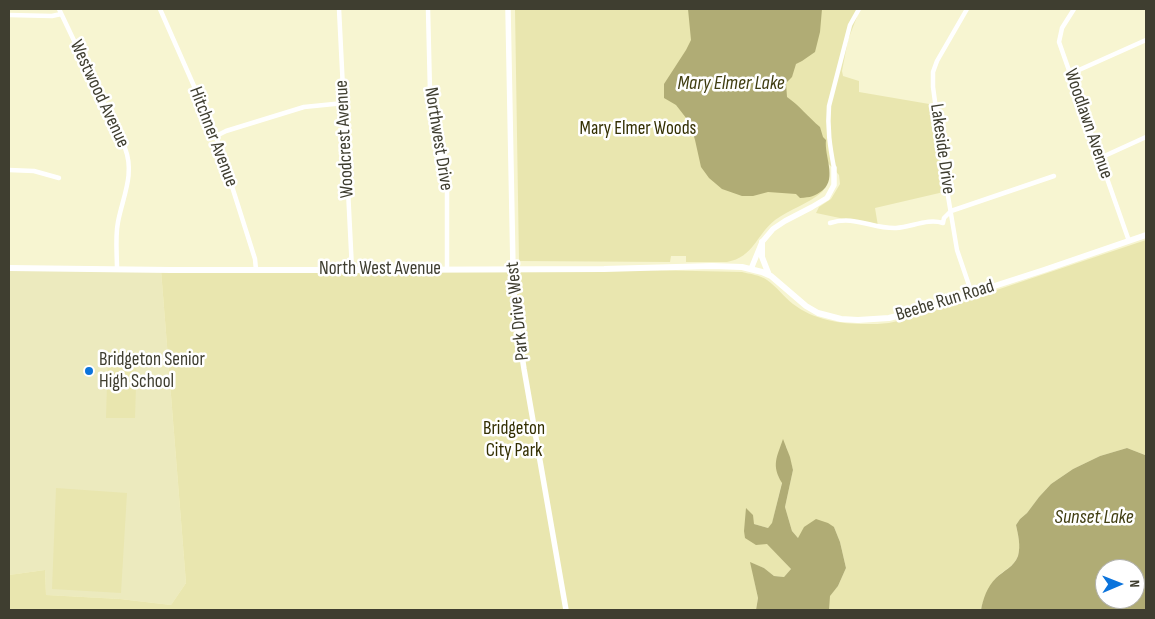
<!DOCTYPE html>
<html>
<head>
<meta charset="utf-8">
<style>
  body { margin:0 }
  #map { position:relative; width:1155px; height:619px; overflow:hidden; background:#f7f5d1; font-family:"Sofia Sans Condensed",sans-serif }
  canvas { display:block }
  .frame { position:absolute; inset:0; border:10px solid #3f3e30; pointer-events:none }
  .north { position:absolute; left:1095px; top:559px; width:50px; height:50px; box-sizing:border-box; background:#fff; border:1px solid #b2b2ac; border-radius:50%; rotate:89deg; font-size:14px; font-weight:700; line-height:20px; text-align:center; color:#3f3e30 }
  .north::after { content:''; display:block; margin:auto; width:18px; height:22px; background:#0c74dc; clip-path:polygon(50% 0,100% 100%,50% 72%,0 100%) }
</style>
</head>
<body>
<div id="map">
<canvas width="1155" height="619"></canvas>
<div class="frame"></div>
<div class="north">N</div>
</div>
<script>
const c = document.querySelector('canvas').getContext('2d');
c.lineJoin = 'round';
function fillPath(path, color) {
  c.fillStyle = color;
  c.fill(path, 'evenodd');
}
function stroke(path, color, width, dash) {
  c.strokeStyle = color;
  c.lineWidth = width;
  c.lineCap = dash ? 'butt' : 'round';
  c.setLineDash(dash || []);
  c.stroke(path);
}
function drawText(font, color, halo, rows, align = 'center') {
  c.font = font + ' "Sofia Sans Condensed",sans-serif';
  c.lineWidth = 5;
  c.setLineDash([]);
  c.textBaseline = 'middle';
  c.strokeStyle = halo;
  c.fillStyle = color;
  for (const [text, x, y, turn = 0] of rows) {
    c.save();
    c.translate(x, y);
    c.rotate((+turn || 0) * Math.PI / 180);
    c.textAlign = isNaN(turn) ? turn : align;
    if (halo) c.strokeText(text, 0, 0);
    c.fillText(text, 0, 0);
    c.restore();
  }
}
fillPath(new Path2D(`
  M9 268 161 270 186 583 171 605 120 599 46 595 45 570 9 575Z`), '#eceabe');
fillPath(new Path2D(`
  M515 9H860L848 40 842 71 843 76 859 81V92L935 105 948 191 875 208 878 226 816 213 819 207 831 199 840 184 839 175 826 161V186L822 192C808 204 790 209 775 220 756 235 754 257 727 262H686V256H671L670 262 519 261Z
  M1146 240V454L1145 455 1127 448 1100 456 1073 469 1051 484 1039 497 1027 513 1020 519 1016 525C1018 535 1021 545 1018 556 1014 567 1002 571 996 578 991 584 982 602 981 610H829V596L838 586 846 568 840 542 834 527 798 538 792 531 785 507 793 470 786 446 778 476 782 482 772 524 768 528 754 524 744 531 767 543 791 569 784 577 774 576 764 568 751 563 758 598 756 610H9V575L45 570 46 595 120 599 171 605 186 583 161 270 604 269 742 272C750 274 760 275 767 280 777 287 784 297 793 304 814 320 840 324 866 324 873 324 881 324 889 323 899 321 909 318 919 316Z
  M108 350 137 352 135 418H106Z
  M56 488 127 493 121 593 52 589Z`), '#e9e6af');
fillPath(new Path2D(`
  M688 9H822L820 32 815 52 802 61 796 64 792 77 786 83 787 97C800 106 808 117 820 127L823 137 826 140C824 156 837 178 823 190 814 197 811 197 800 198L796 194 768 192 753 196H742L722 189 709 178 701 167 695 140 690 123 676 105 664 98V84L686 50 691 40Z
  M783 439 790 457 793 470 785 507 792 531 798 538 804 527 816 519 828 523 834 527 840 542 846 568 838 586 830 596 829 610H756L758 598 750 562 764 568 774 576 784 577 791 569 767 544 756 545 745 538 744 531 746 508 753 515 754 524 768 528 772 523 782 483C771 465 777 457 783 439Z
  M1127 448 1145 455 1146 454V610H981C983 599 987 587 996 578 1003 571 1014 567 1018 556 1021 545 1018 535 1016 525L1020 519 1027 513 1039 497 1051 484 1073 469 1100 456ZM1105 569H1135V599H1105Z`), '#b0ac75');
stroke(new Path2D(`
  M59 9 125 148C135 174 123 196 118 222 115 237 117 254 117 269
  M160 9 216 136 255 259 256 270
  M339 9 352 270
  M428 9 430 92 434 106 443 168 447 179V269
  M967 9 937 61 933 72V87L947 190 957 250 972 294
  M1074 9 1062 28 1059 42 1129 241
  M9 15 52 16 61 14
  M1070 74 1146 40
  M216 136 226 131 304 107 344 103
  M1100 158 1146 137
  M834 168C830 147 827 128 829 106L850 25 859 9
  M9 170 34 171 59 178
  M830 223C854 215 873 229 896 228 912 227 928 218 943 223L944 218 951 211 1054 176`), '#fff', 4.5);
stroke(new Path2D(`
  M508 9 513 269 515 309 524 369 566 610
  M751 269 762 242 773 229 785 221 812 207 827 198 834 185V168`), '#fff', 5.5);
stroke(new Path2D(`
  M762 242V257L769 275
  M9 268 171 270H352L604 269 712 266 742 267 762 272 771 276 806 306 818 313 841 319 858 320 889 318 920 310 1044 270 1146 235`), '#fff', 6);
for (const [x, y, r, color] of [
  [89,371,5,"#0c74dc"]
]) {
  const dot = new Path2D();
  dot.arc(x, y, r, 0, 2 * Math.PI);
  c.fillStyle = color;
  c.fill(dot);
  stroke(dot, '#fff', 2);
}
drawText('19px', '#3f3e30', '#fff', [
  ["Westwood Avenue",99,94,65],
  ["Woodlawn Avenue",1088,124,71],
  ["Hitchner Avenue",213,137,69],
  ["Woodcrest Avenue",345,139,-93],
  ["Northwest Drive",438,139,81],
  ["Lakeside Drive",942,149,82],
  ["North West Avenue",380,269],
  ["Beebe Run Road",945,301,-17],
  ["Park Drive West",518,311,-96]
]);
drawText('19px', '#332f02', '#fff', [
  ["Mary Elmer Woods",638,129],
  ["Bridgeton",514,429],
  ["City Park",514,451]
]);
drawText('19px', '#3f3e30', '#fff', [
  ["Bridgeton Senior",99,360],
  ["High School",99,382]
], 'left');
drawText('italic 20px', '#403d11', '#fff', [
  ["Mary Elmer Lake",731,84],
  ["Sunset Lake",1094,518]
]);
</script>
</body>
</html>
